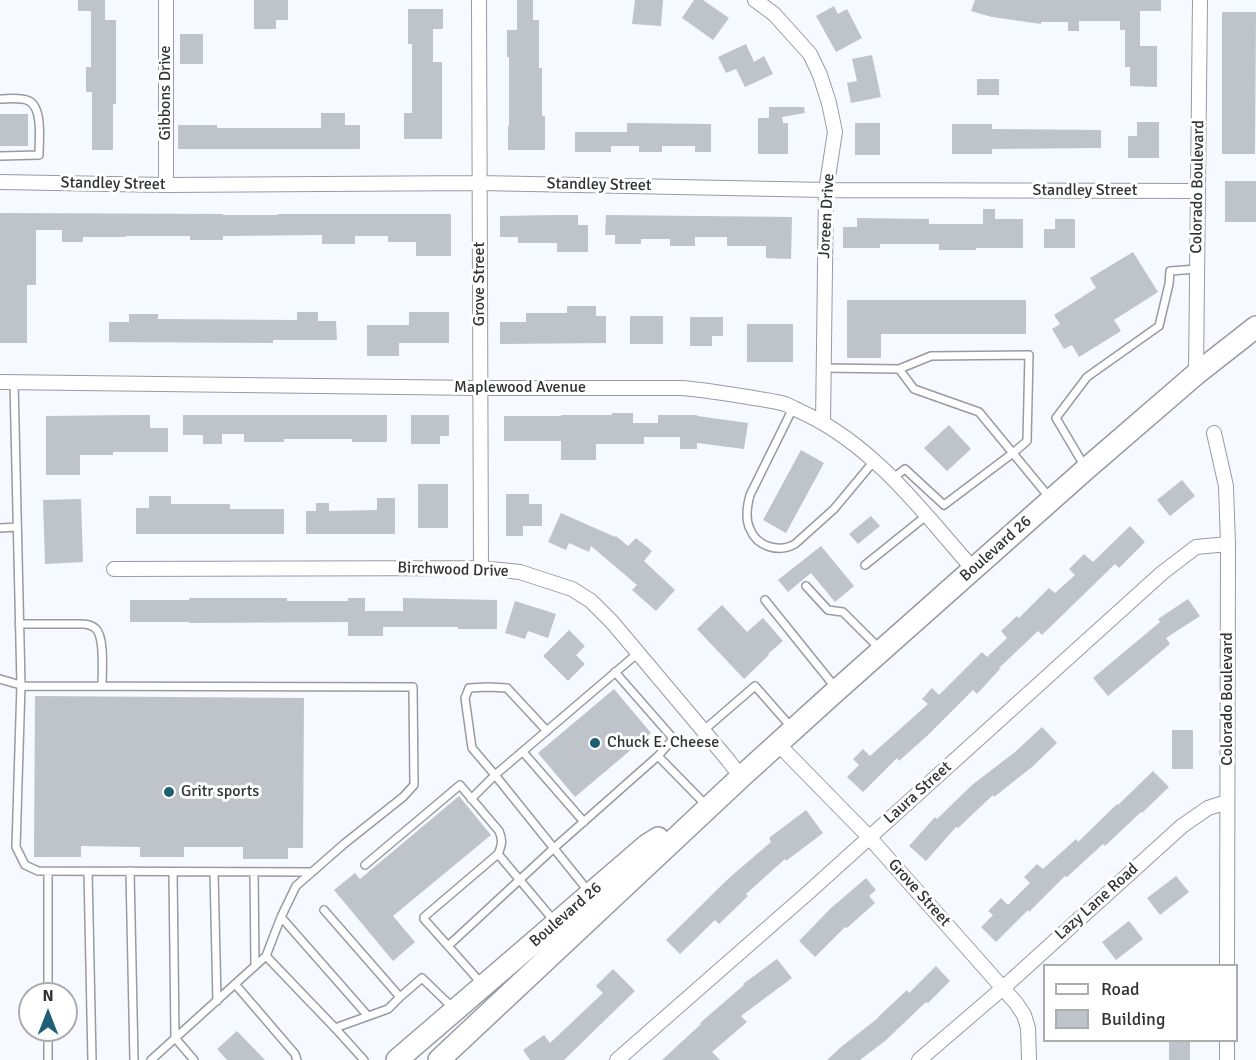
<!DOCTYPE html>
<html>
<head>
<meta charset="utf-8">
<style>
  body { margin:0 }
  #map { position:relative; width:1256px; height:1060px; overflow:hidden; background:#f6f9ff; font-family:Signika,sans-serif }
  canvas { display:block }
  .legend { position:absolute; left:1043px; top:964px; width:195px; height:78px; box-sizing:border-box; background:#fff; border:2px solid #adadae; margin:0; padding:8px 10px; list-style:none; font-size:18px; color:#313235 }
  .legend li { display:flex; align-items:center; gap:12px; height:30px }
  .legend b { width:30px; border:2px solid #adadae }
  .north { position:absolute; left:18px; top:982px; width:60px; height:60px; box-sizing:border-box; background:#fff; border:2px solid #adadae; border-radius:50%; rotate:0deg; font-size:16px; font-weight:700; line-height:24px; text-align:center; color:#313235 }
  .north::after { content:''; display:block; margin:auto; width:21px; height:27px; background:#1e5f74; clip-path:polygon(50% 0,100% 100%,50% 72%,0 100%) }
</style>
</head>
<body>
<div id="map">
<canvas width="1256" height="1060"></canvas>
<ul class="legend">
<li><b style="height:8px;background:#fff"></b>Road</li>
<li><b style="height:16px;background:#bfc3ca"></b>Building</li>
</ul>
<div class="north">N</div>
</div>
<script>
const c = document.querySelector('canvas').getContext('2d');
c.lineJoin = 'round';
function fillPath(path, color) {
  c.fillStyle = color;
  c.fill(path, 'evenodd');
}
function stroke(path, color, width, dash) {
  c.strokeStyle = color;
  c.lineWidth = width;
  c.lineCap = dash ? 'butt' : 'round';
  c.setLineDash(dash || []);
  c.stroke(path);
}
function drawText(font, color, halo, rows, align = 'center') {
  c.font = font + ' Signika,sans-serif';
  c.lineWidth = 6;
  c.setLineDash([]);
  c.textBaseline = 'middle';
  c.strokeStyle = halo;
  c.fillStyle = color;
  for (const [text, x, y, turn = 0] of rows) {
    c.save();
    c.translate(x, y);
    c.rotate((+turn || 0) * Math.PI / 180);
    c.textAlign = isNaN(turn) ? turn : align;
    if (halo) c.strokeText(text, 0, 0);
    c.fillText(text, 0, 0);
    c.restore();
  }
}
fillPath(new Path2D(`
  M78 0H105V20H116V104H113V150H92V92H86V67H91V11H78Z
  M254 0H288V20H276V29H254Z
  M517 0H533V20H539V68H542V116H545V150H508V126H509V57H507V30H517Z
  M635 0H663L661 26 632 24Z
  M694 0H703L729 18 713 40 682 18Z
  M975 0H1161V11H1140V46H1157V87L1130 86V67H1125V30H1120V21H1079V31H1068V22H1041V24L992 17 971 11Z
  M834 6 838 14 847 9 862 38 836 52 816 16Z
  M408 9H443V29H433V62H442V139H404V113H412V44H408Z
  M1222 12H1256L1255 154H1222Z
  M180 34H203V64H180Z
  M746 44 754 62 764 56 773 74 745 87 736 69 726 73 718 57Z
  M872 55 881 97 851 103 847 83 857 81 852 59Z
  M977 79H999V95H977Z
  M769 107H804L805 113 782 117 783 123H788V154H758V118H769Z
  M321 113H345V125H360V149H178V125H217V128H321Z
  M0 114H28V146H0Z
  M1137 122H1159V158H1128V136H1137Z
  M627 123 711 124V152H695V146H662V152H639V146H611V152H575V132H627Z
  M855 123H880V155H855Z
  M952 124H992V129L1101 130V148L992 149V154H952Z
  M1225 181H1256V222H1225Z
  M983 209H995V219H1023V248H976V250H939V244H880V248H843V227H857V218L929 219V224H983Z
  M0 213 223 214V215H278V214H451V256H416V242H388V236H355V244H322V235L223 236V240H190V236H126V237H83V242H62V230H36V285H27V343H0Z
  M557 215H578V225H588V252H557V243H518V237H500V216Z
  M606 215 792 217 791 259 766 258V246H727V237H695V246H670V239H641V244H615V235H605Z
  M1055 219H1075V248H1044V229H1055Z
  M1133 252 1158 292 1114 320 1121 331 1079 357 1072 345 1064 349 1052 329 1060 324 1054 315 1096 288 1090 278Z
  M847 300H1026V334H881V358H847Z
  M567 306H596V316H606V343L500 344V322H526V313H567Z
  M297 312H318V321H336L337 340H273V343L109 342V322H129V314H158V319L297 320Z
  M409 312H449V343H399V356H367V325H409Z
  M630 316H663V344H630Z
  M690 317H723V336H712V346H690Z
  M747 324H793V362H747Z
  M612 413H633V423H658V415H697V416L748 423 744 449 697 443V449H680V437H644V444H596V460H561V441H504V416H561V415H612Z
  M134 415H150V428H168V452H113V455H80V475H46V416Z
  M183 415H387V442H352V439H284V442H244V434H222V444H203V435H183Z
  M411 415H449V436H440V444H411Z
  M949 425 971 449 947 471 924 448Z
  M801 450 824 463 786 533 763 520Z
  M1182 480 1195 496 1170 516 1157 500Z
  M418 484H448V528H418Z
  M506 494H529V504H542V526H523V536H506Z
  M149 496H171V504H230V509H284V534H136V508H149Z
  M377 498H395V534H306V511H316V503H329V511L377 510Z
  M81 499 83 562 45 564 43 500Z
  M561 513 615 537 616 536 628 546 636 538 652 551 644 561 675 590 656 611 632 590 637 585 591 546 589 552 569 543 566 550 548 542Z
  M871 516 880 526 858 544 849 534Z
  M1130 526 1145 542 1119 568 1115 564 1042 635 1038 631 999 668 1000 669 977 694 973 690 928 735 899 761 897 758 863 792 847 777 859 765 853 759 863 749 870 756 928 704 922 699 932 688 939 695 982 652 987 657 1007 638 1001 631 1017 616 1019 618 1049 588 1055 593 1075 575 1069 569 1084 554 1093 562Z
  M821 546 854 586 835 602 811 573 788 592 778 580Z
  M189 598H287V601H348V598H365V611H403V598L497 600V629H458V627H383V636H348V622L189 623V622H130V600H189Z
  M1188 599 1200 616 1166 638 1170 644 1108 696 1093 678 1160 622 1158 619Z
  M515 601 556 614 548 638 528 631 525 639 505 633Z
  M722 605 747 632 763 618 783 641 768 654 769 655 744 679 697 629Z
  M569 630 585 646 576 655 585 664 568 681 543 656Z
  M614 689 651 733 575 797 538 753Z
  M35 696 304 698 303 848H288V859H243V847H184V857H140V847L81 846V857H34Z
  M1042 727 1057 743 1032 767 994 797 993 795 958 828 956 827 926 861 909 846 935 817 937 819 972 785 1015 752Z
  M1172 730H1193V769H1172Z
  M1153 771 1169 787 1142 813 1141 812 1105 846 1103 844 1067 877 1065 876 1029 912 1028 910 996 942 981 927 993 915 988 911 1001 898 1008 905 1030 883 1024 877 1037 864 1043 869 1076 839 1078 842 1117 804 1118 805Z
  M459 796 491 835 393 916 415 942 393 961 334 890 355 873 360 879Z
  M806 810 823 833 786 861 785 859 746 894 748 896 719 924 715 920 680 954 666 940 729 878 771 842 769 838Z
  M1176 876 1189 892 1160 915 1147 898Z
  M866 878 876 890 869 896 875 903 847 928 845 927 815 957 799 941 830 909Z
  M1129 921 1143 939 1116 960 1102 942Z
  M777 959 792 978 741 1016 747 1022 712 1052 720 1060H662L701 1024 700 1023 744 985 743 984Z
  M936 966 950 981 928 1003 926 1002 885 1041 860 1060H827L841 1047 878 1018V1017L907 990 909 993Z
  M613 969 635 991 564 1060H530L523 1050 544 1035 550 1043 603 993 596 986Z
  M237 1031 265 1060H227L217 1049Z
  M1169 1041H1190V1060H1169Z`), '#bfc3ca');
const service = new Path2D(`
  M0 99C9 99 21 97 29 101 43 108 39 141 39 155L0 156
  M824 368 899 369 931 356 1029 355 1027 441 1013 453 944 505 905 469 893 478
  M899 369 914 389 979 412 1049 497
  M14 382 21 685 16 847 25 865 38 871 312 872
  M793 408 750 495C747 506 745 519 750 529 757 547 779 553 795 544L834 509 874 461
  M1085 467 1056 418 1087 377 1159 326 1169 284 1170 271 1197 269
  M0 528 17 527
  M865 565 926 516
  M806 586 828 610 843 612 880 649
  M765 600 835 687
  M19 624H82C87 624 92 625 96 629 105 638 102 672 102 686
  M0 679 24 686 413 687 414 785 403 797 344 844 296 886 281 917 266 956 335 1028
  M704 730 755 686 792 728
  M523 752 584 822
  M658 756 705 804
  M471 799 495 775 472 748 465 698 469 688 488 687 507 688 547 731
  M365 865 460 785 499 831C503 840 502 845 498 854L555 922
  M48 871V994
  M88 871 92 1060
  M130 871 134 1060
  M173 872 175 1038 194 1060
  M214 872 217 1001
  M254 872 255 966
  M589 892 495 775 638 653
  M324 910 400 997 422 978 453 1008
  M281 917 368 1016
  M448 946 554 848 658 756 672 740 671 736 615 672
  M235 984 295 1054 297 1060
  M482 984 424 919V917L498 854
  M48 1030V1060
  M151 1060 266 956
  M364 1060 335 1028 388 1009 400 997`);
const minor = new Path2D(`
  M166 0V185
  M479 0 481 568
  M755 0 774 14 810 54 820 75 829 103 835 132 826 190 823 423
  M0 182 166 185 480 183 826 190 1198 191
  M1196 374 1200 0
  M0 382 480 388H681C706 390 730 394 754 398 764 400 775 401 785 404 792 407 799 411 806 414 876 448 923 512 973 569
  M1214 433 1226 486 1228 544 1227 966
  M114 569 481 568 520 572 572 589 591 601 612 622 728 760 741 777
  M778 744 869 837 1016 1003 1024 1015 1028 1028 1029 1060
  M617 1060 810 891 1162 573 1196 547 1228 544
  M919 1060 1003 988 1182 826 1208 808 1227 802
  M1227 1060V1040`);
const primary = new Path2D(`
  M397 1060 647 845 658 838
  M439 1060 741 777 837 690 1086 469 1196 374 1256 327`);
stroke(service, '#989ba2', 10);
stroke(minor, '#989ba2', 16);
stroke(primary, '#989ba2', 24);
stroke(service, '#fff', 7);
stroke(minor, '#fff', 14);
stroke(primary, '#fff', 21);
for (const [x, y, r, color] of [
  [595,743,6,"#1e5f74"],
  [169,792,6,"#1e5f74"]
]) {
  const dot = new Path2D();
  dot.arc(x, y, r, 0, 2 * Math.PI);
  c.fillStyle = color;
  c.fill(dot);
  stroke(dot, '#fff', 2);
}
drawText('16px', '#313235', '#fff', [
  ["Gibbons Drive",166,93,-90],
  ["Standley Street",113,184,1],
  ["Standley Street",599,185,1],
  ["Colorado Boulevard",1198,187,-89],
  ["Standley Street",1085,191],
  ["Joreen Drive",827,216,-87],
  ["Grove Street",480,284,-90],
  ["Maplewood Avenue",520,388],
  ["Boulevard 26",996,549,-42],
  ["Birchwood Drive",453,570,2],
  ["Colorado Boulevard",1228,699,-90],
  ["Laura Street",918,793,-42],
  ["Grove Street",919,893,48],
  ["Lazy Lane Road",1097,902,-42],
  ["Boulevard 26",566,915,-41]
]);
drawText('16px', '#313235', '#fff', [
  ["Chuck E. Cheese",607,743],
  ["Gritr sports",181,792]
], 'left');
</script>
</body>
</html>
